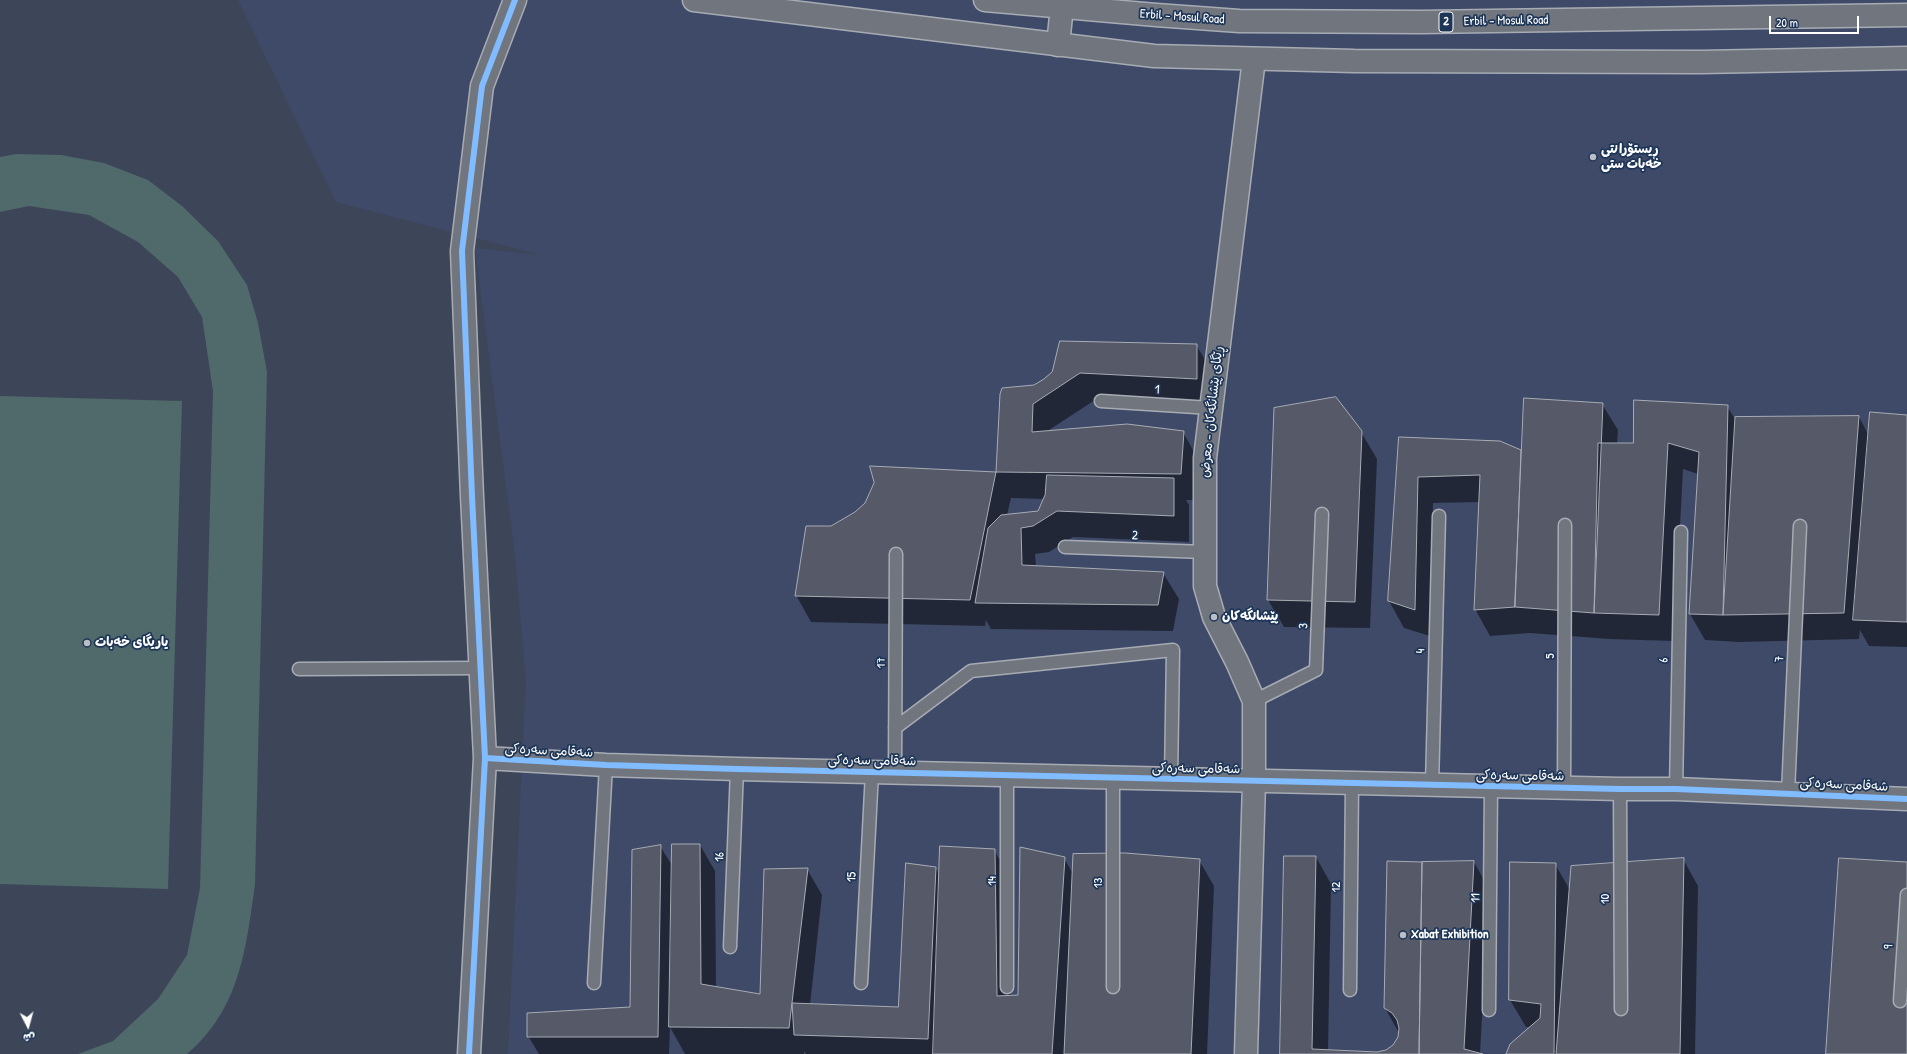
<!DOCTYPE html>
<html>
<head>
<meta charset="utf-8">
<style>
  body { margin:0 }
  #map { position:relative; width:1907px; height:1054px; overflow:hidden; background:#3c4658; font-family:"Patrick Hand","Playpen Sans Arabic",sans-serif }
  canvas { display:block }
  .north { position:absolute; left:8px; top:1006px; width:40px; height:40px; -webkit-text-stroke:3px #1d3557; paint-order:stroke; rotate:174deg; font-size:11px; font-weight:700; line-height:16px; text-align:center; color:#fff }
  .north::after { content:''; display:block; margin:auto; width:14px; height:18px; background:#fff; clip-path:polygon(50% 0,100% 100%,50% 72%,0 100%) }
  .scale { position:absolute; left:1769px; top:16px; width:90px; height:18px; box-sizing:border-box; border:2px solid #fff; border-top:0; padding-left:5px; font-size:12px; line-height:14px; white-space:nowrap; color:#fff; -webkit-text-stroke:3px #1d3557; paint-order:stroke }
</style>
</head>
<body>
<div id="map">
<canvas width="1907" height="1054"></canvas>
<div class="north">ش</div>
<div class="scale">20 m</div>
</div>
<script>
const c = document.querySelector('canvas').getContext('2d');
c.lineJoin = 'round';
function fillPath(path, color) {
  c.fillStyle = color;
  c.fill(path, 'evenodd');
}
function stroke(path, color, width, dash) {
  c.strokeStyle = color;
  c.lineWidth = width;
  c.lineCap = dash ? 'butt' : 'round';
  c.setLineDash(dash || []);
  c.stroke(path);
}
function drawText(font, color, halo, rows, align = 'center') {
  c.font = font + ' "Patrick Hand","Playpen Sans Arabic",sans-serif';
  c.lineWidth = 3.5;
  c.setLineDash([]);
  c.textBaseline = 'middle';
  c.strokeStyle = halo;
  c.fillStyle = color;
  for (const [text, x, y, turn = 0] of rows) {
    c.save();
    c.translate(x, y);
    c.rotate((+turn || 0) * Math.PI / 180);
    c.textAlign = isNaN(turn) ? turn : align;
    if (halo) c.strokeText(text, 0, 0);
    c.fillText(text, 0, 0);
    c.restore();
  }
}
fillPath(new Path2D(`
  M238 0H1907V1054H508L526 680 515 555 475 248 541 255 336 202Z`), '#3f4a68');
fillPath(new Path2D(`
  M16 154 61 155 104 163 148 180 182 206 218 241 247 285 258 323 267 372 255 884C246 949 240 1009 187 1054H78L113 1041 158 999 187 955 200 888 213 391 202 317 178 277 138 242 89 215 29 206 0 212V157Z
  M0 396 182 401 168 889 0 884Z`), '#50696a');
fillPath(new Path2D(`
  M1196 345 1212 371V405L1095 400 1046 432H1183L1198 459 1196 500H1186L1189 505V542L1073 537 1049 552 1035 554 1036 566 1163 573 1179 599 1173 631 991 629 986 620 985 626 811 622 796 595 831 527 855 513 866 503 875 483 871 467 997 473 1001 395 1034 386 1045 380ZM1011 498 1044 499 1039 512 1007 515Z
  M1602 404 1618 430 1617 444H1634L1727 406 1736 421 1859 417 1869 436 1907 416V647L1869 646 1860 630 1859 639 1739 642 1705 640 1690 614 1698 474 1683 469 1674 641 1609 639 1530 633 1490 636 1475 609 1480 502 1433 503 1430 636 1404 628 1389 601 1400 438 1500 442 1522 451Z
  M1275 409 1361 432 1377 459 1370 628 1284 627 1268 600Z
  M700 845 715 871 716 987 761 995 807 869 822 895 810 1005 899 1008 936 868 940 876 994 850 1010 877 1011 996H1019L1064 858 1073 874 1199 860 1214 886 1207 1054H806L804 1051V1054H685L670 1027 669 1054H539L528 1036 631 1008 660 846 673 867Z
  M1316 857 1331 884 1328 1051 1377 1053 1386 1051 1393 1045 1399 1037V1033L1385 1008 1474 862 1489 889 1480 1054H1281Z
  M1683 859 1698 886 1695 1054H1507L1530 1027H1526L1510 1000 1555 864 1570 890Z`), '#0007');
const building = new Path2D(`
  M1060 341 1197 344V379L1080 373 1033 404 1032 432 1127 424 1184 431 1181 474 996 472 1000 394 1002 388 1034 385 1044 379 1052 372Z
  M1336 397 1362 431 1355 602 1267 600 1274 408Z
  M1524 398 1603 403 1594 613 1515 607Z
  M1634 400 1728 405 1723 615 1689 614 1699 452 1668 443 1659 615 1594 613 1598 443H1633Z
  M1870 412 1907 415V622L1853 620Z
  M1859 416 1844 613 1723 615 1735 417Z
  M1399 437 1500 441 1521 450 1515 607 1474 610 1480 475 1418 477 1415 610 1388 601Z
  M870 466 996 472 970 600 795 596 806 526H831L855 512 865 503 874 483Z
  M1047 475 1174 478V516L1057 511 1033 526 1021 528 1022 565 1164 572 1158 605 975 603 988 528 1001 515 1038 511 1045 495Z
  M672 844H700L701 984 760 994 764 869 808 868 789 1028 669 1027Z
  M661 845 658 1037H527V1013L630 1007 632 850Z
  M940 846 995 849 997 996 1018 995 1020 847 1065 857 1052 1054H933Z
  M1125 853 1200 859 1191 1054H1064L1073 854Z
  M1284 856H1316L1312 1049 1377 1052 1386 1050 1393 1045 1398 1037 1399 1028 1397 1020 1392 1013 1384 1008 1387 861 1422 862 1419 1054H1280Z
  M1684 858 1680 1054H1556L1571 866Z
  M1839 858 1907 862V1054H1826Z
  M1474 861 1464 1049 1483 1054H1419L1422 862Z
  M1510 862 1556 863 1554 1054H1506L1510 1044 1540 1018 1541 1004 1509 1000Z
  M906 863 936 867 928 1039 794 1035 792 1003 898 1007Z`);
fillPath(building, '#555968');
stroke(building, '#a7acb4', 1);
const service = new Path2D(`
  M1101 401 1211 408
  M1065 547 1205 552
  M299 669 481 668
  M1254 701 1316 670 1322 514
  M895 728 971 671 1173 650 1171 780
  M895 773 896 554
  M1007 776V987
  M1432 785 1439 516
  M1564 788 1565 525
  M1620 789 1621 1009
  M1676 789 1681 532
  M1788 793 1800 526
  M730 947 737 769
  M594 983 606 765
  M861 983 872 772
  M1113 987V778
  M1350 990 1352 784
  M1900 1001 1907 895
  M1489 1010 1491 787`);
const minor = new Path2D(`
  M485 758 606 765 737 769 1620 789H1676L1907 799
  M469 1054 485 758 472 496 462 251 482 86 515 0
  M1246 1054 1254 782V701L1237 662 1214 617 1205 586V458L1254 59`);
const secondary = new Path2D(`
  M694 0 1154 56 1354 61 1701 62 1907 58`);
const trunk = new Path2D(`
  M985 0 1156 15 1239 21 1422 22 1907 15
  M1058 45 1062 6`);
stroke(service, '#a7acb4', 15);
stroke(minor, '#a7acb4', 25);
stroke(secondary, '#a7acb4', 25);
stroke(trunk, '#a7acb4', 25);
stroke(service, '#70757e', 12);
stroke(minor, '#70757e', 22);
stroke(secondary, '#70757e', 22);
stroke(trunk, '#70757e', 22);
stroke(new Path2D(`
  M485 758 606 765 737 769 1620 789H1676L1907 799
  M469 1054 485 758 472 496 462 251 482 86 515 0`), '#80bcff', 6);
for (const [x, y, r, color] of [
  [1593,157,4,"#bbbec5"],
  [1214,617,4,"#bbbec5"],
  [87,643,4,"#bbbec5"],
  [1403,935,4,"#bbbec5"]
]) {
  const dot = new Path2D();
  dot.arc(x, y, r, 0, 2 * Math.PI);
  c.fillStyle = color;
  c.fill(dot);
  stroke(dot, '#1d3557', 1.5);
}
for (const [x, y, w] of [
  [1446,22,14]
]) {
  const box = new Path2D();
  box.roundRect(x - w / 2, y - 10, w, 20, 3);
  c.fillStyle = '#1d3557';
  c.fill(box);
  stroke(box, '#fff', 1);
}
drawText('bold 12px', '#fff', null, [
  ["2",1446,22]
]);
drawText('13px', '#fff', '#1d3557', [
  ["Erbil - Mosul Road",1182,17,4],
  ["Erbil - Mosul Road",1506,21,-1],
  ["1",1157,390,4],
  ["ڕێگای پێشانگەکان - معرض",1212,412,-84],
  ["2",1135,536,2],
  ["3",1304,626,-88],
  ["4",1421,651,-89],
  ["5",1551,656,-90],
  ["7",1780,659,-87],
  ["6",1664,660,-89],
  ["17",882,663,-90],
  ["شەقامی سەرەکی",549,751,3],
  ["شەقامی سەرەکی",872,761,1],
  ["شەقامی سەرەکی",1196,769,1],
  ["شەقامی سەرەکی",1520,776,1],
  ["شەقامی سەرەکی",1844,785,3],
  ["16",720,857,-88],
  ["15",852,877,-87],
  ["14",993,881,-90],
  ["13",1099,883,-90],
  ["12",1337,887,-90],
  ["11",1476,898,-89],
  ["10",1606,899,-90],
  ["9",1889,947,-86]
]);
drawText('bold 13px', '#fff', '#1d3557', [
  ["ڕیستۆرانتی",1601,150],
  ["خەبات ستی",1601,165],
  ["پێشانگەکان",1222,617],
  ["یاریگای خەبات",95,643],
  ["Xabat Exhibition",1411,935]
], 'left');
</script>
</body>
</html>
